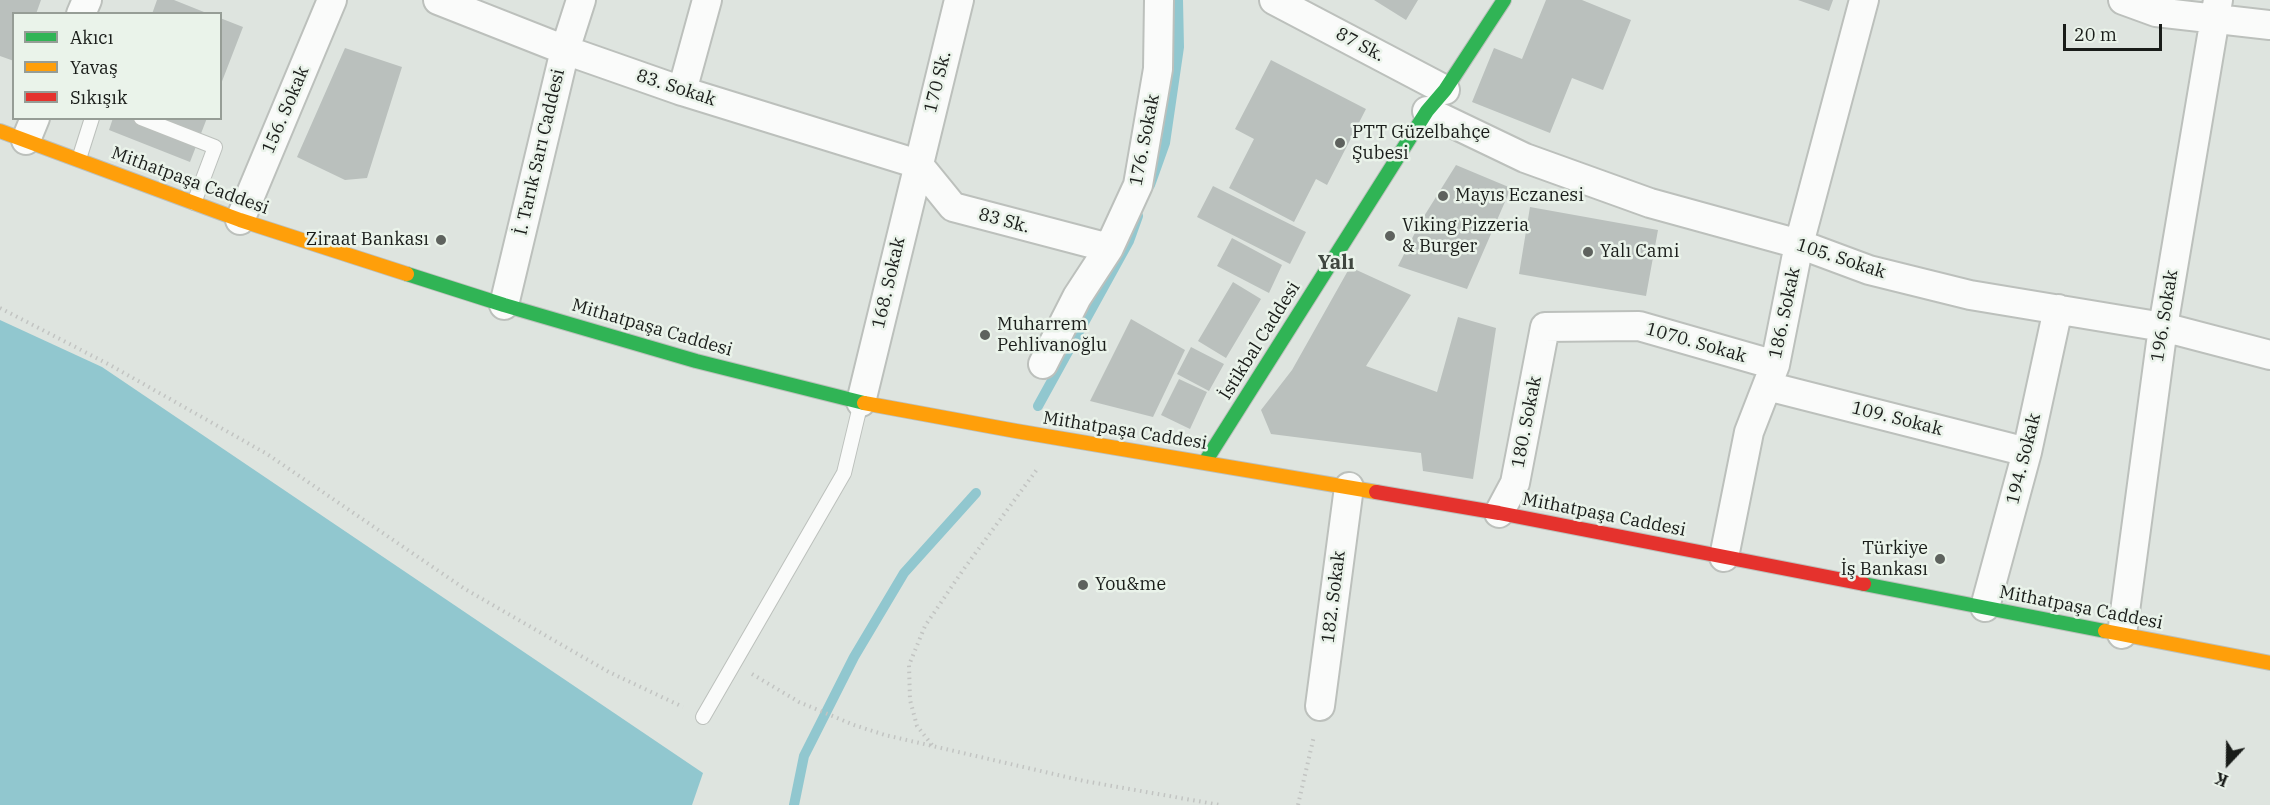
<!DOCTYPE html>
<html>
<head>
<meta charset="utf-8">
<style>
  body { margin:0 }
  #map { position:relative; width:2270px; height:805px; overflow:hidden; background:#dee4df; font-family:"IBM Plex Serif",serif }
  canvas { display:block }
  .legend { position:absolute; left:12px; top:12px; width:210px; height:108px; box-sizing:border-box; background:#eaf3ea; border:2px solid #969d96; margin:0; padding:8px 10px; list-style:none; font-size:18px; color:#191c19 }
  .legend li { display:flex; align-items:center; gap:12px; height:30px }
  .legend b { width:30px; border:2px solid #969d96 }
  .north { position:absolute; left:2198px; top:733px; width:60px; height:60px; -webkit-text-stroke:4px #eaf3ea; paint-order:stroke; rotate:202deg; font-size:16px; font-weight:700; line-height:24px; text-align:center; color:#191c19 }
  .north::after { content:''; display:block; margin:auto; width:21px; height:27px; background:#191c19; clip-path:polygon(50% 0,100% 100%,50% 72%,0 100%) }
  .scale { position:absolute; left:2063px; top:24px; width:99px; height:27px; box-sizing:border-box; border:3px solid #191c19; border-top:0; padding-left:8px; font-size:18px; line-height:21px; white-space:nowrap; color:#191c19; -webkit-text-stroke:4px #eaf3ea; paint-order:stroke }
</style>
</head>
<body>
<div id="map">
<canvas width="2270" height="805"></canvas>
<ul class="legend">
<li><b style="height:8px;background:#30b455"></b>Akıcı</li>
<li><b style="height:8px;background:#ff9f0a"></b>Yavaş</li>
<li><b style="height:8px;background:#e5322d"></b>Sıkışık</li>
</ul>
<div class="north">K</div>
<div class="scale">20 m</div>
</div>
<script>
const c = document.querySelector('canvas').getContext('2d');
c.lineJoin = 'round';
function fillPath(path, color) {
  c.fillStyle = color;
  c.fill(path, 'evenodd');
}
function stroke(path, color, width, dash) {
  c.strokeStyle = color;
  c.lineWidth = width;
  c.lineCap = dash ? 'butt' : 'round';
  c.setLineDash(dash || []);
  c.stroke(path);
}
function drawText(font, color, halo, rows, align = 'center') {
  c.font = font + ' "IBM Plex Serif",serif';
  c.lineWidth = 5;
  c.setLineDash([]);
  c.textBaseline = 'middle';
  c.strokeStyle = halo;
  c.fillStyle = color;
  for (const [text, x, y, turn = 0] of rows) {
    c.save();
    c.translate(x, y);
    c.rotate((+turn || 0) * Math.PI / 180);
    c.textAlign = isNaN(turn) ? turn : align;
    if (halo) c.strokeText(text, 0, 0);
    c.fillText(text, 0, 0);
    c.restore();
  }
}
fillPath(new Path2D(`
  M0 320 102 367 703 773 692 805H0Z`), '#91c7cf');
stroke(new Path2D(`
  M1150 185 1165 143 1179 47 1178 0
  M1038 406 1129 241 1138 216
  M794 805 804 756 854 657 904 573 976 493`), '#91c7cf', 10);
fillPath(new Path2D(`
  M0 0H41L36 14H14V61L0 56Z
  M157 0H174L209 14H152Z
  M1374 0H1418L1406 20Z
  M1546 0H1582L1631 20 1603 90 1572 78 1550 133 1472 102 1494 48 1522 59Z
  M1798 0H1833L1829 11Z
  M220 18 243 27 221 84H220Z
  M345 48 402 67 367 178 345 180 297 157Z
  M1271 60 1366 109 1327 185 1316 179 1294 222 1229 188 1254 139 1235 129Z
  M113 118H207L190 162 109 130Z
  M1456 165 1511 188 1467 289 1398 266 1421 221Z
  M1213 186 1306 232 1290 264 1197 217Z
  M1530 207 1658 230 1646 296 1519 274Z
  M1232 238 1282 265 1269 293 1217 266Z
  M1350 267 1411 295 1366 366 1437 392 1458 317 1496 328 1473 479 1423 471 1421 453 1271 434 1261 410 1292 370Z
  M1233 282 1261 299 1226 358 1198 341Z
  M1131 319 1185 350 1153 417 1090 401Z
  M1191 347 1224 364 1209 391 1177 374Z
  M1179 379 1207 392 1190 429 1161 415Z`), '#bac0bd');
const lane = new Path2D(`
  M141 118 215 147 194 203
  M79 159 92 118
  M703 717 844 473 861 402`);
const street = new Path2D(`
  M438 0 565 50 682 91 918 164
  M1274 0 1445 90
  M2123 0 2156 12 2270 25
  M81 14 87 0
  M682 91 707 0
  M1427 111 1525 158 1650 203 1799 244 1869 270 1970 295 2163 327 2270 355
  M26 140 35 118
  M918 164 953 207 1109 248
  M240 220 332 0
  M504 305 565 50 581 0
  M1043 364 1077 297 1109 248 1138 185 1158 69 1159 0
  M1767 386 2027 452
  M861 402 959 0
  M1499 513 1515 483 1545 327 1639 326 1775 365
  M1724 557 1749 432 1775 365 1799 244 1864 0
  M1985 607 2027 452 2058 309
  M2122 634 2163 327 2218 0
  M1320 706 1349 487`);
const fast = new Path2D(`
  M407 274 504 305 696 361 864 403
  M1205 462 1427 111 1445 90 1504 0
  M1864 584 2105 631`);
const slow = new Path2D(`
  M0 131 240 220 407 274
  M864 403 1016 431 1376 492
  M2105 631 2270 663`);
const jam = new Path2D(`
  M1376 492 1499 513 1864 584`);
stroke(lane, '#bcc0bc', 16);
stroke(street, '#bcc0bc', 32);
stroke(fast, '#bcc0bc', 16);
stroke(slow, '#bcc0bc', 16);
stroke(jam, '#bcc0bc', 16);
stroke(new Path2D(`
  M0 308 110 365 267 454 465 589 609 672 683 707
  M752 674 799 702 854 725 885 735 1084 781 1220 805
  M932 745 917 726 910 700 909 665 925 626 963 570 1038 468
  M1298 805 1314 736`), '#c2c4c2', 4, [1.5, 4.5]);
stroke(lane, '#fafbfa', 14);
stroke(street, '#fafbfa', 28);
stroke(fast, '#30b455', 14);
stroke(slow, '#ff9f0a', 14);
stroke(jam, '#e5322d', 14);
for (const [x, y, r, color] of [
  [1340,143,6,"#5e625e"],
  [1443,196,6,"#5e625e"],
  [1390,236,6,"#5e625e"],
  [441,240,6,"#5e625e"],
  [1588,252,6,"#5e625e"],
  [985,335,6,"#5e625e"],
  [1940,559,6,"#5e625e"],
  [1083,585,6,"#5e625e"]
]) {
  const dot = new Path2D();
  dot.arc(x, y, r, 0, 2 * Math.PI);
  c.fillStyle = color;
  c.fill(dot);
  stroke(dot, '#eaf3ea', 2);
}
drawText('18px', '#191c19', '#eaf3ea', [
  ["87 Sk.",1360,45,28],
  ["170 Sk.",938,82,-76],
  ["83. Sokak",676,88,18],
  ["156. Sokak",286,110,-67],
  ["176. Sokak",1145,140,-79],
  ["İ. Tarık Sarı Caddesi",540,152,-77],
  ["Mithatpaşa Caddesi",190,181,20],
  ["83 Sk.",1004,221,15],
  ["105. Sokak",1841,259,18],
  ["168. Sokak",889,283,-77],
  ["186. Sokak",1785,313,-78],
  ["196. Sokak",2165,316,-81],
  ["Mithatpaşa Caddesi",652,328,16],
  ["İstikbal Caddesi",1260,341,-58],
  ["1070. Sokak",1696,343,16],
  ["109. Sokak",1897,419,14],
  ["180. Sokak",1527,422,-79],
  ["Mithatpaşa Caddesi",1125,431,9],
  ["194. Sokak",2024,459,-76],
  ["Mithatpaşa Caddesi",1604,515,11],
  ["182. Sokak",1334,597,-83],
  ["Mithatpaşa Caddesi",2081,608,11]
]);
drawText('18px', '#191c19', '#eaf3ea', [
  ["PTT Güzelbahçe",1352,133],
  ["Şubesi",1352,154],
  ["Mayıs Eczanesi",1455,196],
  ["Viking Pizzeria",1402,226],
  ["& Burger",1402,247],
  ["Ziraat Bankası",429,240,"right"],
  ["Yalı Cami",1600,252],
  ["Muharrem",997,325],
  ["Pehlivanoğlu",997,346],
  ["Türkiye",1928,549,"right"],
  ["İş Bankası",1928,570,"right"],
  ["You&me",1095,585]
], 'left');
drawText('bold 20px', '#3f463f', '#eaf3ea', [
  ["Yalı",1336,263]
]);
</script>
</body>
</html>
